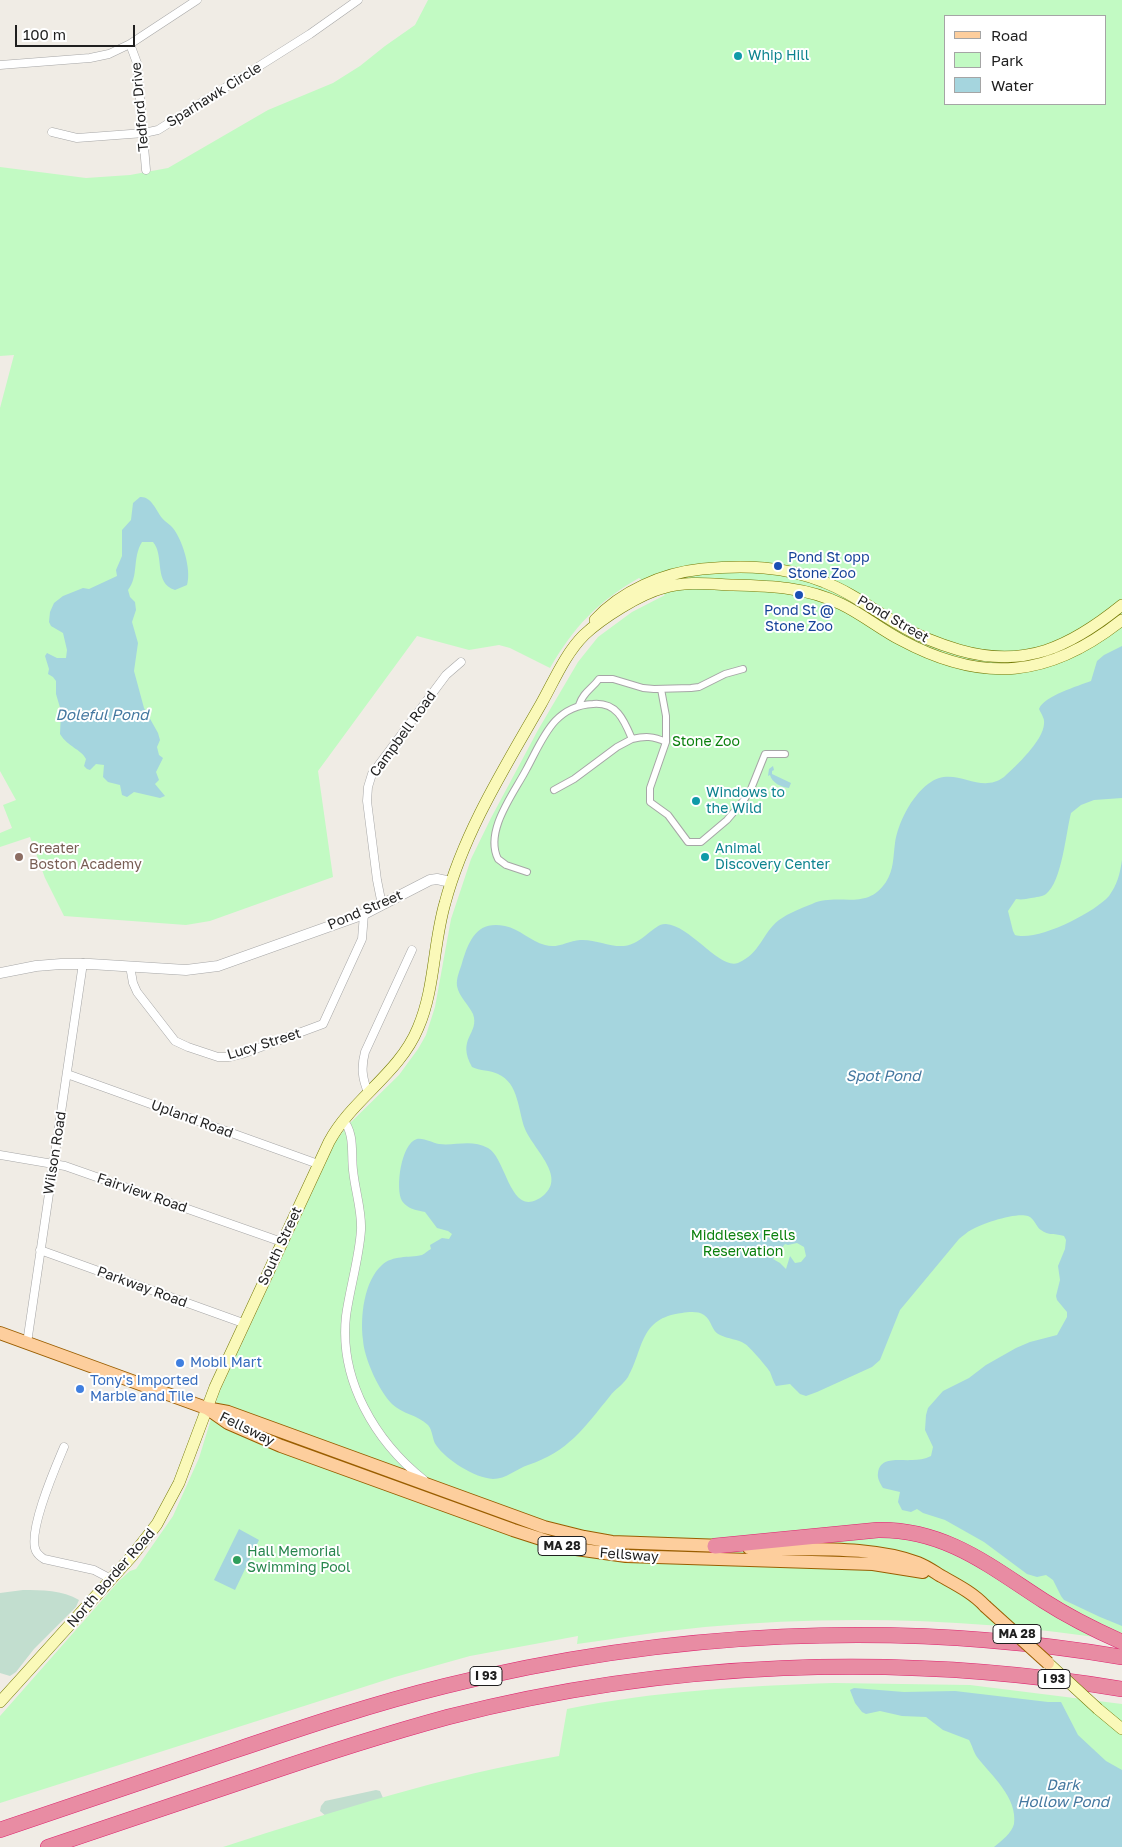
<!DOCTYPE html>
<html>
<head>
<meta charset="utf-8">
<style>
  body { margin:0 }
  #map { position:relative; width:1122px; height:1847px; overflow:hidden; background:#f0ece5; font-family:"Golos Text",sans-serif }
  canvas { display:block }
  .legend { position:absolute; left:944px; top:15px; width:162px; height:90px; box-sizing:border-box; background:#fff; border:1px solid #a5a5a5; margin:0; padding:6px 9px; list-style:none; font-size:15px; color:#1f1f1f }
  .legend li { display:flex; align-items:center; gap:10px; height:25px }
  .legend b { width:25px; border:1px solid #a5a5a5 }
  .scale { position:absolute; left:15px; top:25px; width:120px; height:22px; box-sizing:border-box; border:2px solid #1f1f1f; border-top:0; padding-left:6px; font-size:15px; line-height:18px; white-space:nowrap; color:#1f1f1f; -webkit-text-stroke:4px #fff; paint-order:stroke }
</style>
</head>
<body>
<div id="map">
<canvas width="1122" height="1847"></canvas>
<ul class="legend">
<li><b style="height:6px;background:#fdce9d"></b>Road</li>
<li><b style="height:14px;background:#c2fac3"></b>Park</li>
<li><b style="height:14px;background:#a5d5de"></b>Water</li>
</ul>
<div class="scale">100 m</div>
</div>
<script>
const c = document.querySelector('canvas').getContext('2d');
c.lineJoin = 'round';
function fillPath(path, color) {
  c.fillStyle = color;
  c.fill(path, 'evenodd');
}
function stroke(path, color, width, dash) {
  c.strokeStyle = color;
  c.lineWidth = width;
  c.lineCap = dash ? 'butt' : 'round';
  c.setLineDash(dash || []);
  c.stroke(path);
}
function drawText(font, color, halo, rows, align = 'center') {
  c.font = font + ' "Golos Text",sans-serif';
  c.lineWidth = 4;
  c.setLineDash([]);
  c.textBaseline = 'middle';
  c.strokeStyle = halo;
  c.fillStyle = color;
  for (const [text, x, y, turn = 0] of rows) {
    c.save();
    c.translate(x, y);
    c.rotate((+turn || 0) * Math.PI / 180);
    c.textAlign = isNaN(turn) ? turn : align;
    if (halo) c.strokeText(text, 0, 0);
    c.fillText(text, 0, 0);
    c.restore();
  }
}
fillPath(new Path2D(`
  M23 1590C41 1590 63 1590 79 1600L76 1607 34 1649 16 1672 10 1676 0 1673V1593Z
  M376 1790 380 1791 383 1798 327 1817 320 1811 321 1806 325 1801Z`), '#c2decf');
fillPath(new Path2D(`
  M428 0H1122V1641C985 1619 843 1614 705 1627 662 1631 620 1638 577 1644L578 1636 470 1656 395 1677 0 1803V1716L119 1581 130 1571 136 1569 173 1516 199 1458 219 1393 336 1141 347 1126 399 1075 418 1049 426 1035 435 1007 451 919 471 859 491 818 538 730 578 662 598 637 632 612 665 595 639 578C597 602 574 627 550 668L510 648 499 645 469 650 417 636 318 771 333 877 210 921 186 925 64 916 45 878 30 837 0 847V833L12 828 3 805 16 800 0 771V408L14 355 0 356V167L86 178 130 175 168 168 268 110 333 83 360 66 385 46 415 25ZM946 16H1106V104H946Z
  M834 1683 970 1685 1122 1704V1847H223C335 1811 443 1776 559 1756L567 1709C655 1691 745 1686 834 1683Z`), '#c2fac3');
fillPath(new Path2D(`
  M140 497C151 496 156 510 162 518 164 521 168 523 171 526 182 537 192 570 187 585L175 590C153 583 165 556 153 542H142C132 558 139 576 128 590L130 597 135 602 136 610 132 622 138 643 134 671 144 708 158 733 160 740 157 747 159 755 163 758 156 772 159 780 155 784 165 796 160 798 134 792 127 797 122 795 120 785 108 782 103 777 104 765 96 764 90 770 87 769 84 766 86 759C81 749 68 747 60 734L61 711 56 694V681L53 677 48 674 49 669 45 656 47 653 57 658H66L67 650 63 633 51 626 49 622 50 612 54 603 63 596 83 588 89 589 117 576 116 570 122 556V530L131 520 133 503Z
  M1122 646V798L1094 800 1081 805 1071 813C1066 832 1062 882 1046 894 1042 897 1036 897 1031 898 1026 899 1022 900 1016 899L1008 911 1013 931 1015 935C1037 942 1094 913 1109 896 1117 885 1120 874 1122 860V1626L1100 1617 1064 1600 1061 1596 1053 1580 1046 1575 1037 1577 1027 1574 984 1542 945 1520 923 1513 917 1509 911 1512 902 1510 898 1502 900 1492 883 1488C880 1483 877 1478 878 1473 880 1456 900 1461 912 1460 918 1460 925 1459 931 1456L933 1447 925 1430 926 1415 928 1408 943 1391 969 1378 986 1365 1016 1348 1030 1342 1057 1335 1067 1317V1312L1057 1300 1056 1296 1060 1280 1058 1266 1065 1249 1066 1240 1064 1236C1056 1233 1048 1236 1041 1230 1036 1227 1035 1219 1028 1216 1016 1212 983 1223 971 1230 967 1232 963 1236 959 1239L900 1310 880 1360 872 1367 817 1392 806 1396 800 1394 790 1384 776 1386C773 1381 772 1377 770 1372 768 1368 749 1346 745 1344 738 1339 728 1339 720 1335 711 1331 712 1320 704 1315 698 1311 689 1312 682 1313 639 1318 644 1349 628 1377 623 1385 615 1389 610 1396 584 1428 568 1452 528 1465 516 1469 506 1479 493 1479 475 1478 446 1460 436 1445 432 1439 433 1431 428 1425 418 1415 402 1414 392 1404 379 1391 364 1358 363 1340 360 1317 364 1281 382 1265 393 1255 408 1258 422 1255 426 1253 427 1251 431 1249L430 1245 442 1238 449 1239 452 1234 448 1231 437 1228 425 1212C415 1210 408 1209 402 1201 395 1189 401 1143 417 1139 425 1138 432 1143 439 1144 455 1146 472 1139 488 1148 507 1158 510 1223 544 1195 566 1176 534 1150 525 1129 518 1111 519 1083 498 1074 490 1070 480 1071 472 1067 456 1038 480 1034 473 1014 469 1005 459 997 457 986 456 978 460 970 462 963 469 940 477 920 505 926 520 929 530 941 545 945 557 949 568 941 580 940 595 939 609 947 624 946 643 944 654 923 666 924 691 926 720 970 738 963 761 953 762 933 779 920 789 913 801 908 812 904 839 892 866 912 886 882 894 869 893 858 895 843 898 823 911 797 928 784 955 763 978 796 1004 777 1016 766 1043 741 1044 724 1045 718 1041 714 1039 709 1044 696 1078 686 1091 681L1097 661 1104 655ZM797 1243 804 1247 806 1256 801 1262 795 1263 790 1256 786 1269 780 1263 773 1259 785 1244 788 1245Z
  M773 766 774 770 772 771V774L791 783 789 788C781 787 772 783 770 775L768 776 769 769Z
  M239 1529 259 1540 235 1590 214 1580Z
  M854 1688 904 1692 955 1691 1048 1702H1061L1078 1735 1106 1761 1122 1770V1847H994C1001 1841 1012 1833 1014 1824 1018 1798 991 1775 977 1757 974 1753 972 1745 969 1740L943 1730 926 1717 902 1716 880 1711 866 1714 862 1712 855 1703 850 1690Z`), '#a5d5de');
const pedestrian = new Path2D(`
  M661 689 666 716V742
  M579 705C584 691 591 690 599 679H613L643 688 654 689 691 688 699 687 725 674 743 669
  M554 790 574 779 617 747 632 739
  M527 872 506 865 498 859C484 831 514 793 526 770 543 739 553 706 593 704 617 702 624 720 632 739 645 736 653 736 666 742L650 788V802L668 815 688 842H701L727 820 744 800 751 789 765 754H785`);
const minor = new Path2D(`
  M130 44 137 63 146 170
  M0 65 90 58 109 54 130 44 197 0
  M52 132 77 138 144 133 158 130 310 34 358 0
  M382 905 377 880 367 801 368 787 372 774 446 675 461 662
  M130 966 133 983 137 992 175 1041 188 1047 218 1057H230L242 1054 323 1024 362 939 364 914
  M67 1074 318 1164
  M368 1092C362 1078 361 1067 365 1052L412 950
  M343 1120C355 1133 351 1154 353 1170 355 1191 362 1210 361 1230 359 1259 350 1287 346 1316 339 1380 375 1441 424 1480
  M0 1155 65 1166 282 1242
  M40 1250 243 1323
  M27 1343 83 963
  M64 1447C56 1466 27 1532 36 1551 38 1555 41 1557 44 1559L94 1570 111 1579`);
const tertiary = new Path2D(`
  M0 973 36 966 61 964H90L186 970 218 966 364 914 430 880 437 879 451 882`);
const secondary = new Path2D(`
  M595 620C621 591 663 573 702 569 744 565 785 566 824 582 853 593 876 612 903 627 920 637 939 644 959 650 1025 669 1070 647 1122 605
  M0 1702 132 1556 157 1524 179 1483 215 1387 329 1142C352 1099 399 1074 418 1028 435 989 433 944 445 903 464 832 505 767 541 704 554 681 565 654 584 635 602 618 640 594 663 588 686 581 710 584 733 585 771 586 806 587 841 604 862 614 880 629 901 640 983 684 1049 678 1122 620
  M1098 1709 1122 1729`);
const primary = new Path2D(`
  M0 1333 206 1408 228 1412 544 1527 584 1537 612 1542 724 1546
  M208 1409 228 1423 281 1446 513 1530 569 1548 626 1556 873 1564 923 1572
  M749 1548C802 1551 868 1544 918 1563 926 1566 933 1571 941 1576 957 1585 973 1593 985 1606`);
const motorway = new Path2D(`
  M715 1546 878 1530C946 1529 991 1567 1044 1601 1069 1617 1095 1630 1122 1642
  M0 1830C77 1804 153 1778 230 1752 301 1728 372 1704 445 1686 665 1631 898 1619 1122 1657
  M48 1847C116 1824 185 1801 253 1778 317 1756 382 1735 448 1717 666 1661 899 1652 1122 1689`);
stroke(pedestrian, '#a6a6a6', 8);
stroke(minor, '#a6a6a6', 9);
stroke(tertiary, '#a6a6a6', 11);
stroke(secondary, '#737904', 12);
stroke(primary, '#9a5e00', 14);
stroke(motorway, '#dd236e', 16);
stroke(pedestrian, '#fff', 6);
stroke(minor, '#fff', 8);
stroke(tertiary, '#fff', 10);
stroke(secondary, '#faf9b9', 11);
stroke(primary, '#fdce9d', 12);
stroke(motorway, '#e88ca3', 15);
const secondaryBridge = new Path2D(`
  M1048 1663 1098 1709`);
const primaryBridge = new Path2D(`
  M985 1606 1048 1663`);
stroke(secondaryBridge, '#737904', 12, []);
stroke(primaryBridge, '#9a5e00', 14, []);
stroke(secondaryBridge, '#faf9b9', 11);
stroke(primaryBridge, '#fdce9d', 12);
for (const [x, y, r, color] of [
  [738,56,5,"#0f9aa8"],
  [778,566,5,"#1a4fb4"],
  [799,595,5,"#1a4fb4"],
  [696,801,5,"#0f9aa8"],
  [19,857,5,"#8d6e63"],
  [705,857,5,"#0f9aa8"],
  [180,1363,5,"#3f7fe0"],
  [80,1389,5,"#3f7fe0"],
  [237,1560,5,"#2e9e5b"]
]) {
  const dot = new Path2D();
  dot.arc(x, y, r, 0, 2 * Math.PI);
  c.fillStyle = color;
  c.fill(dot);
  stroke(dot, '#fff', 2);
}
for (const [x, y, w] of [
  [562,1546,48],
  [1017,1634,48],
  [486,1676,32],
  [1054,1679,32]
]) {
  const box = new Path2D();
  box.roundRect(x - w / 2, y - 9.5, w, 19, 4);
  c.fillStyle = '#fff';
  c.fill(box);
  stroke(box, '#1f1f1f', 1);
}
drawText('bold 12px', '#1f1f1f', null, [
  ["MA 28",562,1546],
  ["MA 28",1017,1634],
  ["I 93",486,1676],
  ["I 93",1054,1679]
]);
drawText('14px', '#0d838f', '#fff', [
  ["Whip Hill",748,56],
  ["Windows to",706,793],
  ["the Wild",706,809],
  ["Animal",715,849],
  ["Discovery Center",715,865]
], 'left');
drawText('14px', '#1f1f1f', '#fff', [
  ["Sparhawk Circle",214,95,-32],
  ["Tedford Drive",140,107,-95],
  ["Pond Street",893,619,30],
  ["Campbell Road",403,734,-54],
  ["Pond Street",365,910,-23],
  ["Lucy Street",264,1044,-17],
  ["Upland Road",192,1119,20],
  ["Wilson Road",55,1153,-81],
  ["Fairview Road",142,1193,19],
  ["South Street",280,1246,-65],
  ["Parkway Road",142,1287,20],
  ["Fellsway",247,1429,26],
  ["Fellsway",629,1555,4],
  ["North Border Road",111,1578,-49]
]);
drawText('14px', '#164399', '#fff', [
  ["Pond St opp",788,558],
  ["Stone Zoo",788,574],
  ["Pond St @",799,611,"center"],
  ["Stone Zoo",799,627,"center"]
], 'left');
drawText('14px', '#0a800d', '#fff', [
  ["Stone Zoo",706,742],
  ["Middlesex Fells",743,1236],
  ["Reservation",743,1252]
]);
drawText('14px', '#785e54', '#fff', [
  ["Greater",29,849],
  ["Boston Academy",29,865]
], 'left');
drawText('14px', '#366cbe', '#fff', [
  ["Mobil Mart",190,1363],
  ["Tony's Imported",90,1381],
  ["Marble and Tile",90,1397]
], 'left');
drawText('14px', '#27864d', '#fff', [
  ["Hall Memorial",247,1552],
  ["Swimming Pool",247,1568]
], 'left');
drawText('italic 15px', '#4478a0', '#fff', [
  ["Doleful Pond",102,715],
  ["Spot Pond",883,1076],
  ["Dark",1063,1785],
  ["Hollow Pond",1063,1802]
]);
</script>
</body>
</html>
